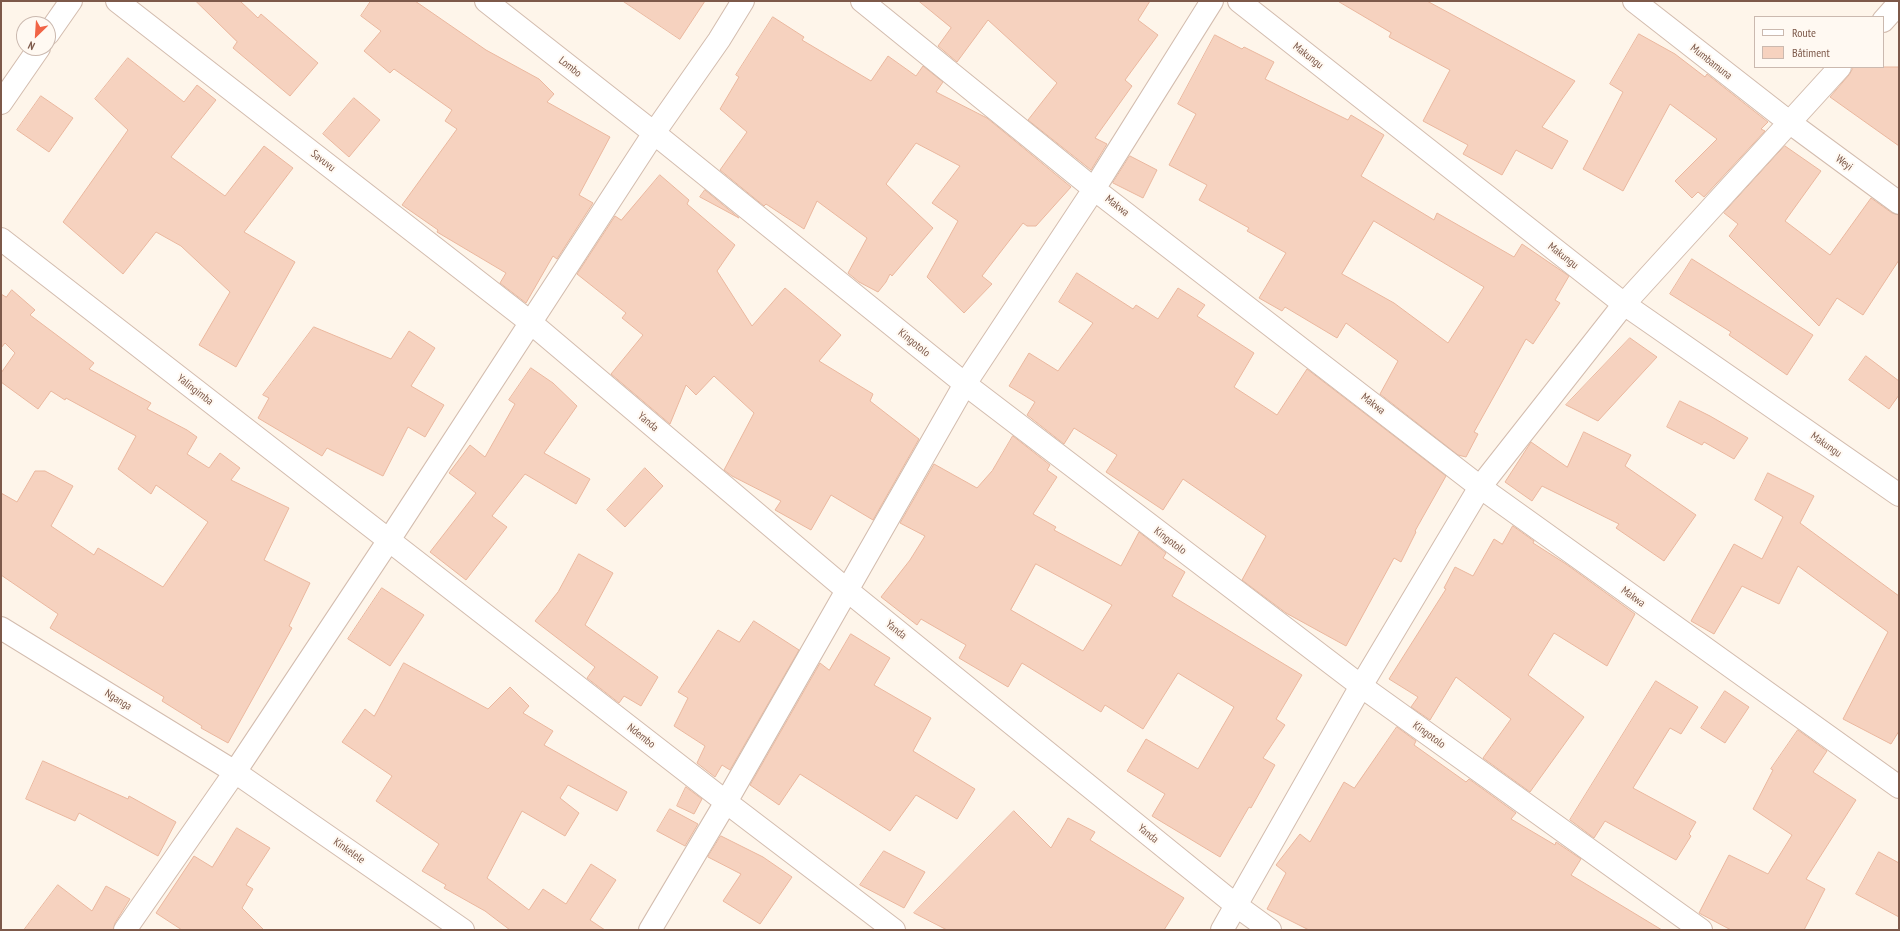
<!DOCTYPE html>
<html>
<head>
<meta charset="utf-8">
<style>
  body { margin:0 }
  #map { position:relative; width:1900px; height:931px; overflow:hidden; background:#fef5ea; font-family:"PT Sans Narrow",sans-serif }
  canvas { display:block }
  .frame { position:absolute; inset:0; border:2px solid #7d594a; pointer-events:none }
  .legend { position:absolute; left:1754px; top:16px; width:130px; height:52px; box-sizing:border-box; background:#fff9f2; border:1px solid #cbb9af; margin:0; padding:5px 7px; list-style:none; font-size:12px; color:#7d594a }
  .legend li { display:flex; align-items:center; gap:8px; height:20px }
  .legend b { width:20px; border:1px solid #cbb9af }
  .north { position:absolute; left:16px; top:16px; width:40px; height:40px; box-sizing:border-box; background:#fff9f2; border:1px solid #cbb9af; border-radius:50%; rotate:205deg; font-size:11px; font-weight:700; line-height:16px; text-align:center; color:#7d594a }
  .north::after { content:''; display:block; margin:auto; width:14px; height:18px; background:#f16446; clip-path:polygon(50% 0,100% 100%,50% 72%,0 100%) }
</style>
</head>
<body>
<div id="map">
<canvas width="1900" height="931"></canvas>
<div class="frame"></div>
<ul class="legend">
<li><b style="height:5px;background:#fff"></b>Route</li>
<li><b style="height:11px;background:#f6d2bf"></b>Bâtiment</li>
</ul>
<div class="north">N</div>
</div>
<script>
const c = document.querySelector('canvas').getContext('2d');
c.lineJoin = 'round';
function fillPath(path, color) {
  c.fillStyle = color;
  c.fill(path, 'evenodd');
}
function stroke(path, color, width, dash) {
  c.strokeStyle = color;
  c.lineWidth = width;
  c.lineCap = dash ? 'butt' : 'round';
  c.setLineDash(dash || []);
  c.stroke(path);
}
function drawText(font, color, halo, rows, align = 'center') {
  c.font = font + ' "PT Sans Narrow",sans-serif';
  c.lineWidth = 4;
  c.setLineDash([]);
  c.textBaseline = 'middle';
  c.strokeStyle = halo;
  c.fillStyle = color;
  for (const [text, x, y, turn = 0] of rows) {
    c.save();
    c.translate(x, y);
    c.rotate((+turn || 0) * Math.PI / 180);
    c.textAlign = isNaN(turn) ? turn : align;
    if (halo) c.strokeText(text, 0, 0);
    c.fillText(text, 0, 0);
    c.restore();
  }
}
const building = new Path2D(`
  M196 1H240L258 18 261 14 318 63 290 96 233 48 237 42Z
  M371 1H415L486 50 539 79 554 94 547 102 610 137 579 195 593 203 557 259 553 256 526 303 500 283 506 273 437 232 438 230 402 205 457 129 445 121 452 110 394 69 390 73 364 51 381 31 361 16Z
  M623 1H705L680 39Z
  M919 1H1150L1138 20 1158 35 1125 80 1132 86 1095 138 1107 144 1091 170 1028 120 1057 83 988 20 957 62 938 46 951 28Z
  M1338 1H1427L1575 81 1542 127 1568 141 1552 169 1516 150 1502 175 1463 154 1468 145 1423 121 1450 70 1389 37 1391 33Z
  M773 17 804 37 802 40 871 81 888 56 916 76 923 66 943 82 936 92 987 118 1071 187 1036 226H1027L1023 223 982 276 992 284 964 313 927 277 958 221 932 203 960 166 916 143 886 184 933 228 892 276 890 274 886 282 878 292 859 282 848 273 867 238 817 201 804 229 766 204 764 206 720 170 747 132 720 109 739 77 736 75Z
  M1639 34 1675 54 1705 77 1707 74 1768 122 1761 129 1765 131 1704 197 1698 192 1692 198 1675 181 1717 139 1670 104 1623 191 1583 169 1623 92 1610 84Z
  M1215 35 1242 49 1244 47 1274 62 1265 79 1348 120 1351 115 1384 135 1361 176 1434 220 1437 213 1514 257 1522 244 1569 276 1555 300 1560 303 1533 344 1526 339 1474 432 1478 434 1466 457 1458 455 1380 394 1398 361 1346 323 1337 338 1285 307 1282 311 1259 298 1286 253 1247 231 1249 228 1199 200 1207 185 1169 165 1196 114 1178 104ZM1374 221 1484 287 1448 343 1394 303 1342 274Z
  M128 58 184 102 197 85 216 100 171 157 225 196 264 146 293 168 244 232 295 262 236 367 199 345 230 292 181 246 156 232 123 274 63 222 128 130 95 99Z
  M1854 67H1899V146L1830 97 1849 75Z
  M41 96 73 118 49 152 17 130Z
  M354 98 380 120 349 157 323 134Z
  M1785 146 1821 171 1785 221 1830 255 1871 198 1892 213 1899 215V260L1863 315 1837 298 1819 326 1729 236 1738 224 1724 213Z
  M1130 156 1157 170 1143 198 1113 183Z
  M660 175 689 200 687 204 735 245 717 271 752 326 785 288 841 335 819 361 873 394 870 401 919 439 873 520 831 495 811 530 775 510 781 501 732 476 724 470 754 413 714 376 696 395 686 385 670 424 611 374 643 335 622 318 626 313 577 274 615 216 621 220Z
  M705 190 739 218 700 197Z
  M1692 259 1813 335 1787 375 1729 335 1731 332 1670 294Z
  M1077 273 1133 309 1136 305 1158 319 1178 288 1205 305 1197 316 1254 353 1234 387 1277 415 1307 369 1446 476 1415 531 1416 532 1401 562 1394 558 1346 646 1286 613 1242 580 1266 536 1183 479 1163 510 1106 472 1117 455 1074 428 1064 444 1027 415 1035 402 1009 386 1029 353 1058 371 1093 323 1059 302Z
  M12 290 35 310 30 315 94 363 89 369 151 403 147 409 187 430 197 437 187 454 209 468 220 453 240 468 231 480 289 508 264 560 310 583 289 626 292 628 228 743 201 728 202 726 162 701 164 697 50 628 58 614 1 575V493L17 502 35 471H45L73 486 51 526 94 555 98 548 163 587 208 522 156 485 151 494 118 469 136 436 66 398 65 400 51 391 38 409 1 382V373L15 353 5 343 1 348V294L6 297Z
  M314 327 391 359 409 331 435 348 411 386 444 405 425 437 408 427 383 476 327 448 322 456 258 418 269 398 263 395Z
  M1630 338 1657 357 1598 421 1566 405Z
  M1866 356 1899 381V395L1889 409 1849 380Z
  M531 368 553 383 577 406 544 453 590 479 576 504 525 474 492 516 507 527 466 580 430 552 476 493 449 473 470 445 485 457 515 404 509 400Z
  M1680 401 1710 416 1748 438 1734 459 1704 442 1702 445 1667 427Z
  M1584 432 1631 455 1625 466 1696 515 1664 561 1616 528 1619 524 1542 486 1532 501 1505 482 1531 442 1567 467Z
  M1013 436 1050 465 1047 470 1057 477 1033 514 1056 527 1054 530 1121 566 1139 532 1166 553 1163 558 1185 572 1172 596 1302 675 1276 719 1285 725 1263 758 1275 765 1251 808 1249 807 1220 857 1152 816 1165 794 1127 771 1146 739 1198 769 1234 707 1178 673 1143 729 1105 705 1101 712 1022 663 1008 687 959 658 966 645 921 619 917 625 881 597 910 560 925 536 900 523 934 464 977 488 992 471ZM1036 564 1112 605 1083 651 1011 610Z
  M645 468 663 486 625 527 607 510Z
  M1768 473 1814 496 1800 523 1899 596V731L1891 744 1843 719 1888 632 1798 566 1779 604 1742 586 1714 634 1691 621 1734 544 1762 559 1783 517 1755 500Z
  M1513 526 1534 541 1533 543 1566 564 1635 614 1607 666 1554 633 1528 675 1584 717 1530 792 1483 758 1511 719 1456 677 1430 720 1411 707 1418 697 1389 679 1446 589 1444 588 1455 567 1473 576 1494 539 1502 544Z
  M579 554 613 573 585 625 658 677 641 706 624 696 619 703 587 678 595 667 535 621 558 592Z
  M382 588 424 615 390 666 348 639Z
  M754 621 799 650 730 770 722 765 715 777 697 763 705 746 674 726 688 698 678 692 718 630 739 642Z
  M851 634 890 658 874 685 931 718 913 751 975 789 957 819 916 795 890 831 800 774 779 805 750 785 820 663 829 670Z
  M404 663 488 709 510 687 529 706 523 713 553 731 544 745 627 792 617 811 568 785 560 798 579 813 565 836 522 811 487 878 529 910 543 889 566 904 591 864 616 880 590 920 605 930H510L485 911 444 888 446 885 422 871 439 844 376 801 392 776 342 742 365 709 374 716Z
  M1656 681 1698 707 1681 734 1670 728 1633 788 1696 822 1689 834 1691 836 1676 860 1605 821 1594 838 1570 820Z
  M1725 691 1749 707 1725 743 1701 728Z
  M1397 727 1416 741 1414 745 1466 782 1469 779 1516 813 1511 819 1555 845 1556 842 1581 859 1571 875 1662 930H1309L1267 909 1286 873 1276 865 1300 834 1310 842 1344 782 1354 788Z
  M1798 730 1827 751 1813 772 1856 800 1806 879 1825 889 1804 930H1731L1699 913 1729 855 1768 874 1792 835 1753 809 1773 770 1771 769Z
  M43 761 128 799 129 796 176 822 158 856 79 813 75 821 26 799Z
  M686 787 702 799 694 814 677 806Z
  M670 809 698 824 685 846 657 831Z
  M1014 811 1051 848 1068 818 1095 832 1090 840 1184 898 1164 930H947L914 913Z
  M237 828 270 848 246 885 253 889 242 908 264 930H182L156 913 194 856 212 867Z
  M721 836 763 857 792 877 760 924 723 901 741 874 708 857Z
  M884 851 925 872 904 908 860 885Z
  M1879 852 1899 863V917L1856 894Z
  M58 885 92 911 106 886 130 899 115 923 113 930H24Z`);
fillPath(building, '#f6d2bf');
stroke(building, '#eab79e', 1);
const minor = new Path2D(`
  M117 1 530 322 848 591 1237 906 1270 930
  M486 1 654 133 965 384 1361 686 1701 930
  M862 1 1094 189 1480 487 1899 787
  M1239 1 1624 304 1899 495
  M1634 1 1789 122 1899 203
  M1883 21 1899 3
  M48 34 71 1
  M1 103 39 48
  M1 239 726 802 894 930
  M1 628 235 772 463 930
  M125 930 235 772 389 540 654 133 719 40 743 1
  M650 930 726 802 965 384 1094 189 1212 1
  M1222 930 1361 686 1480 487 1624 304 1840 67`);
stroke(minor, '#d3bcae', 24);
stroke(minor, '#fff', 22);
drawText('11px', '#7d594a', '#fff9f2', [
  ["Makungu",1308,56,38],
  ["Mumbamuna",1711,62,38],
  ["Lombo",570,67,38],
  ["Savuvu",323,161,38],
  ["Weyi",1844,163,36],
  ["Makwa",1117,206,38],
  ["Makungu",1563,256,38],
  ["Kingotolo",914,343,39],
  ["Yalingimba",195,390,38],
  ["Makwa",1373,404,38],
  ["Yanda",648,422,40],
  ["Makungu",1826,445,35],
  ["Kingotolo",1170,541,37],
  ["Makwa",1633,597,36],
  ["Yanda",896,630,39],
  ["Nganga",118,700,32],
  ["Kingotolo",1429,735,36],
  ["Ndembo",641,736,38],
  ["Yanda",1148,834,39],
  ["Kinkelele",349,851,35]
]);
</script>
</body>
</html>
